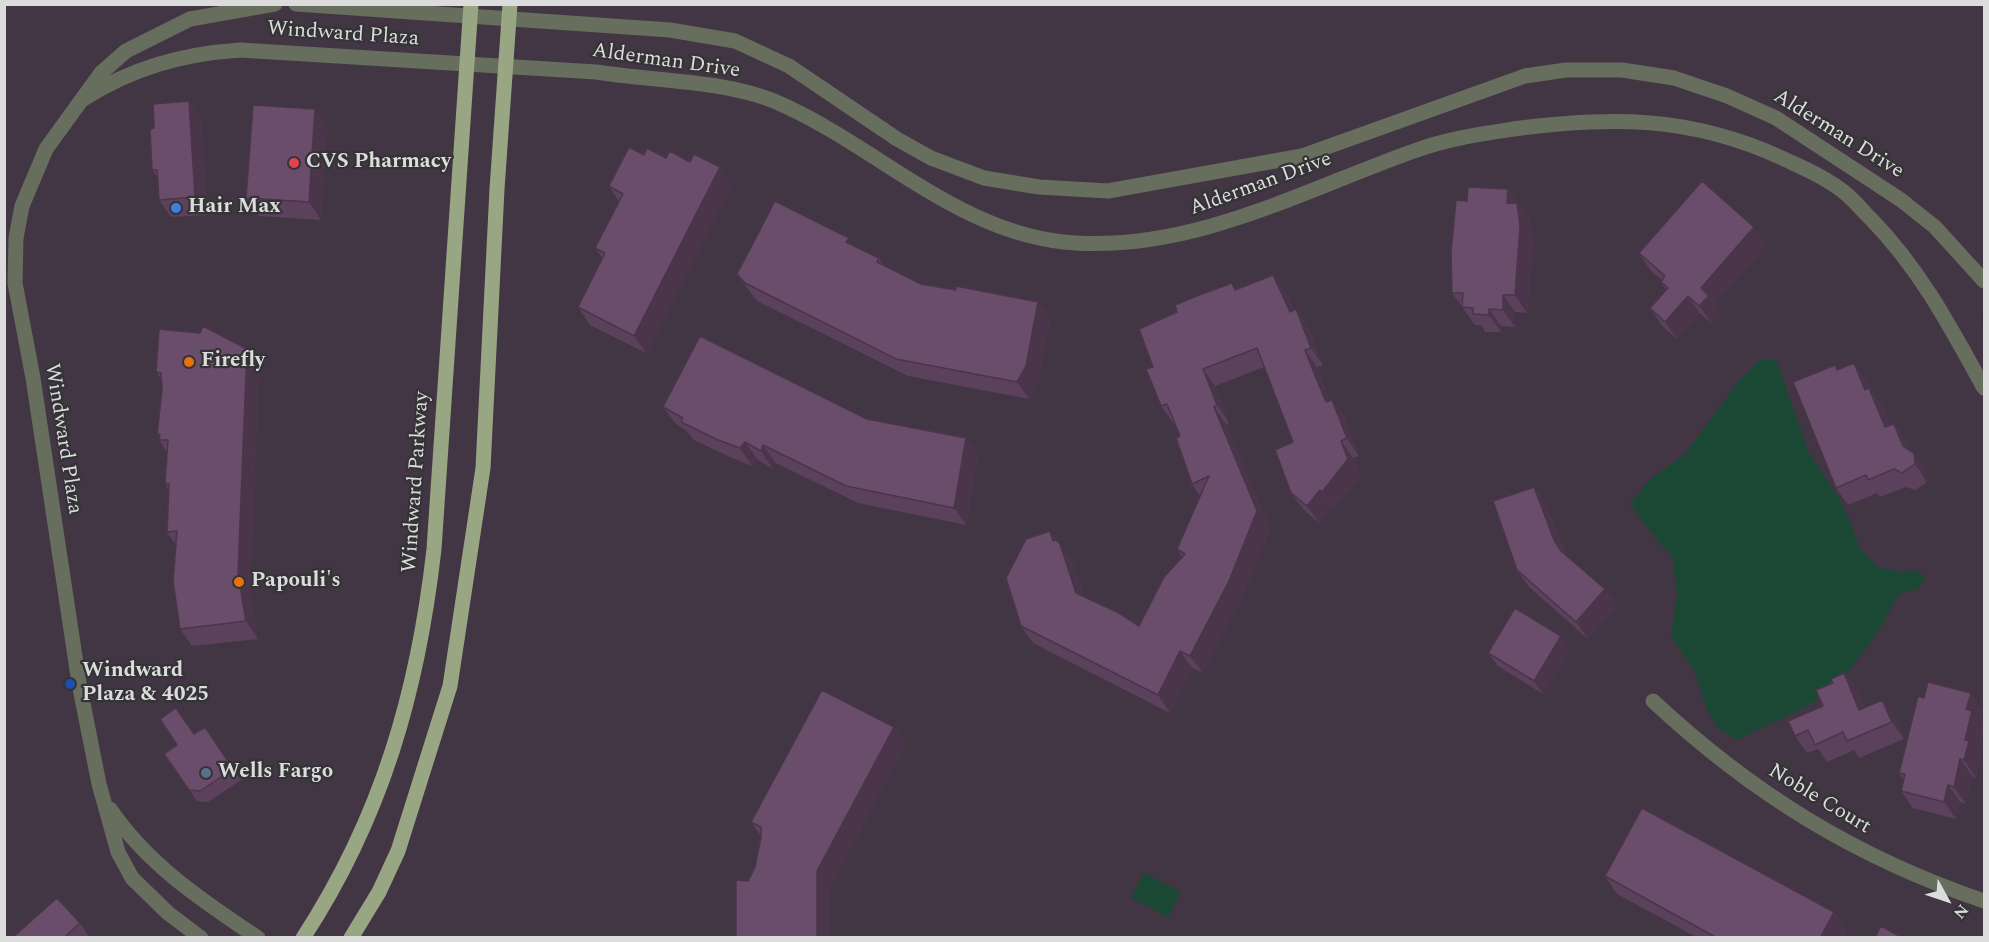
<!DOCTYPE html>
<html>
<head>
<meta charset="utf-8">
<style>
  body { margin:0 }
  #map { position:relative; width:1989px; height:942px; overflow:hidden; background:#343335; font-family:Spectral,serif }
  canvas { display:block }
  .frame { position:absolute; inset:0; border:6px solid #dddcdd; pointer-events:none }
  .north { position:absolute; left:1917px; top:870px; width:60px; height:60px; -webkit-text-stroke:4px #343335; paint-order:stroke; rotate:130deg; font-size:16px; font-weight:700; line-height:24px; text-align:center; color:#dddcdd }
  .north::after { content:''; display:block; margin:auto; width:21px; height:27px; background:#dddcdd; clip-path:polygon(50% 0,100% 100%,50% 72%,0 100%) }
</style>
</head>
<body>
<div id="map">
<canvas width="1989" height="942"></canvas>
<div class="frame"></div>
<div class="north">N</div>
</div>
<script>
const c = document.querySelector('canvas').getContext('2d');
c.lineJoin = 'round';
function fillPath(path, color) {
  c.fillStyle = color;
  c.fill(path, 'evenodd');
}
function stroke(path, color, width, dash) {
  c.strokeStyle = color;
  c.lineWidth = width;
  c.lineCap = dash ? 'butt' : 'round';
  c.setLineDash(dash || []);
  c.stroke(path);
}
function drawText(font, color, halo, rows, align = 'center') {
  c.font = font + ' Spectral,serif';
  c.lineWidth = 4.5;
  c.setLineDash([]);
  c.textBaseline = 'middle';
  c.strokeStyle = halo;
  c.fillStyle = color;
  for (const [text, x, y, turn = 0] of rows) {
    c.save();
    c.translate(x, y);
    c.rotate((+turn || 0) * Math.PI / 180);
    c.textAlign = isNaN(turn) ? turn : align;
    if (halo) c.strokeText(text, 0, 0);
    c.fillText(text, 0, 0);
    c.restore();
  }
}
fillPath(new Path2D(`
  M5 5H1984V312L1981 317 1984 331V937L5 938Z`), '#433644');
fillPath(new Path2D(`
  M1760 360H1776L1809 453 1837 495 1854 530 1859 549 1878 567 1901 572 1916 570 1926 577 1917 589 1899 594C1878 633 1851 678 1813 702 1790 717 1762 726 1738 740L1718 728 1707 710 1695 672 1671 636 1677 593 1672 555 1660 544 1630 504 1650 479 1685 454 1736 384Z
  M1144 873 1181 892 1168 917 1131 898Z`), '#1b4835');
stroke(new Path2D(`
  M296 4 670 30 735 41 789 66 897 139 931 158 984 178 1039 187 1108 191 1302 156 1525 76 1566 70H1622L1674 78 1727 96 1776 118 1901 200 1935 227 1984 281
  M82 100C131 68 182 54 240 50L596 72C652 81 722 80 774 101 876 144 960 237 1076 243 1196 250 1304 190 1414 151 1446 139 1480 134 1513 129 1611 116 1691 116 1782 158 1803 168 1825 177 1844 192 1854 200 1862 210 1871 219 1920 269 1951 328 1984 388
  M1653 701C1753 794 1855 857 1984 901
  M110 809C148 865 203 901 258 938
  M201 938 168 913 132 878 118 852 99 784 79 683 33 378 15 283 16 238 22 206 46 149 101 73 126 51 190 19 275 4`), '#676e5d', 15);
stroke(new Path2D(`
  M303 938C382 817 418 691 434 549L471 4
  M351 938 379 892 398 851 450 686 483 468 497 189 510 4`), '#99a684', 15);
fillPath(new Path2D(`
  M189 101 201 119 207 215 171 217 159 200 157 177 152 170 154 128Z
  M315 109 327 127 321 220 259 216 246 198Z
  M644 155 666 158 732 185 646 353 590 325 578 307 603 259 595 248 619 201 609 186Z
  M1508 189 1530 220 1533 243 1527 313 1515 312V327L1501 326V332H1485L1481 325H1475L1452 293 1467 201Z
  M853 245 879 258 883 264 921 284 956 290 1038 302 1050 319 1038 383 1029 399 908 376 757 301 737 274Z
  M1766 245 1715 304 1721 313 1712 324 1700 313 1677 339 1662 326 1650 308 1666 290 1661 282 1662 280 1651 271 1639 253Z
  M1237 290 1286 293 1294 310 1296 309 1308 327 1323 365 1317 367 1324 386 1330 401 1344 417 1359 456 1353 458 1360 477 1334 509 1332 507 1319 523 1304 510 1291 493 1293 442 1264 367 1215 386 1229 423 1226 424 1270 529 1241 599 1203 673 1192 668 1170 713 1033 643 1021 626 1050 531 1072 562 1084 597 1139 626 1182 557 1177 549 1200 496 1192 484 1180 436 1175 423 1174 424 1161 406 1153 367 1177 312Z
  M247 349 259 366 250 591 258 639 192 646 180 629 176 545 167 532 168 489 165 483 167 452 159 440V437L157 434 162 390 161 379 156 372Z
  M1838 370 1866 381 1869 388 1882 405 1890 425 1894 424 1906 441 1910 450 1926 470 1927 482 1915 490 1906 487 1880 497 1877 493 1848 505 1836 488Z
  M663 407 867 419 966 438 978 455 966 525 858 503 776 463 773 469 758 460 752 466 730 457 694 440 687 431 676 424Z
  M1534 487 1546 505 1565 554 1605 589 1617 606 1588 639 1529 587 1517 570Z
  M1570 650 1543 694 1498 666 1488 653Z
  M1844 673 1856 691 1864 708 1882 700 1894 717 1904 739 1859 758 1854 750 1827 762 1818 749 1807 753 1795 736 1823 706 1833 683Z
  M1924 698 1983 710 1980 721 1984 729 1978 754 1981 758 1976 778 1973 777 1966 804 1960 802 1956 819 1913 808 1901 791 1904 780 1899 773Z
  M205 727 241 780 208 802 197 801 164 754Z
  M894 727 906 744 829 888 748 881 755 867 761 836 751 822Z
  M1605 876 1834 912 1846 930 1842 938H1698L1617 894Z
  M80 923 90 938H12Z`), '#5b415c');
fillPath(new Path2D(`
  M189 101 201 119 207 215 195 197Z
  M315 109 327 127 321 220 309 202Z
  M720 167 732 185 646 353 634 336Z
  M1508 189 1530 220 1533 243 1527 313 1515 295 1507 203Z
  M1754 227 1766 245 1715 304 1721 313 1712 324 1699 306 1701 288Z
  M1273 275 1286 293 1303 329 1290 312Z
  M1503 295 1515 312V327L1503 310Z
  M1688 296 1700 313 1677 339 1665 322Z
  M1038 302 1050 319 1038 383 1029 399 1017 382Z
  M1296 309 1308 327 1323 365 1311 348Z
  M1489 309 1501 326V332L1489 315Z
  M247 349 259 366 250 591 258 639 246 621 238 574Z
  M1305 350 1317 367 1338 420 1326 402Z
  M1854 363 1866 381 1877 407 1865 390Z
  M1203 369 1215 386 1229 423 1217 405Z
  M1869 388 1882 405 1898 444 1885 427Z
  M1332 400 1344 417 1359 456 1347 438Z
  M1214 407 1226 424 1270 529 1241 599 1203 673 1190 656 1229 581Z
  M1894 424 1906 441 1914 461V453L1926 470 1927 482 1903 446Z
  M966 438 978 455 966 525 954 508Z
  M1341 441 1353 458 1360 477 1334 509 1322 492Z
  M745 442 758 460 752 466 740 448Z
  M763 445 776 463 773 469 761 451Z
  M1534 487 1546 505 1566 558 1554 540Z
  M1320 490 1332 507 1319 523 1307 506Z
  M1050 531 1072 562 1089 611 1076 593 1053 541Z
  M1605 589 1617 606 1588 639 1576 622Z
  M1561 636 1570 650 1543 694 1534 681Z
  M1180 651 1192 668 1170 713 1158 695Z
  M1844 673 1856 691 1872 727 1859 710Z
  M1971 693 1983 710 1980 721 1984 728 1978 754 1981 758 1976 778 1964 760 1966 709Z
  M1882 700 1894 717 1904 739 1892 722Z
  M894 727 906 744 829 888V938H817V871Z
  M1960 759 1973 777 1966 804 1954 787Z
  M1948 785 1960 802 1956 819 1944 802Z
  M1834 912 1846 930 1842 938H1820Z`), '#4a354b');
const building = new Path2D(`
  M189 101 195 197 159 200 157 170H152L150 129 154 128 153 104Z
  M253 105 315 109 309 202 246 198Z
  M629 147 644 155 647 148 666 158 670 151 690 162 694 154 720 167 634 336 578 307 605 253 595 248 623 194 609 186Z
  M1702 181 1754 227 1701 288 1709 296 1699 306 1688 296 1665 322 1650 308 1668 288 1661 282 1665 276 1639 253Z
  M1468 187 1508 189 1507 203H1517L1520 226 1515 295H1503V310L1489 309V315L1473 314V308L1462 307 1463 293H1452L1451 252 1456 200 1467 201Z
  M775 201 849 238 846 242 879 258 877 262 921 284 956 290V286L1038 302 1026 366 1017 382 896 359 745 283 737 274Z
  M1273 275 1290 312 1296 309 1311 348 1305 350 1312 368 1326 402 1332 400 1347 438 1341 441 1348 459 1322 492 1320 490 1307 506 1291 493 1275 450 1293 442 1257 348 1203 369 1217 405 1214 407 1257 511 1229 581 1190 656 1180 651 1158 695 1021 626 1006 578 1026 539 1050 531 1053 541 1056 540 1060 544 1076 593 1119 613 1139 626 1164 577 1185 554 1177 549 1209 476 1192 484 1176 438 1180 436 1167 404 1161 406 1146 369 1153 367 1139 329 1177 312 1175 305 1199 295 1232 283 1235 290Z
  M203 326 247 349 238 574 246 621 180 629 173 581 177 531 167 532 169 484 165 483 168 440H159L160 434H157L162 390 161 373 156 372 159 329 200 333Z
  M700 336 867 419 966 438 954 508 846 486 763 445 761 451 745 442 740 448 718 440 681 422 683 418 663 407Z
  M1854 363 1865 390 1869 388 1885 427 1894 424 1903 446 1914 453 1915 464 1902 473 1894 469 1868 480 1866 475 1836 488 1793 382 1835 365 1837 370Z
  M1534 487 1554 540 1561 551 1605 589 1576 622 1517 570 1493 501Z
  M1515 608 1561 636 1534 681 1488 653Z
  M1844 673 1859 710 1882 700 1892 722 1847 741 1843 732 1815 745 1808 730 1795 736 1788 721 1823 706 1816 690 1833 683 1831 679Z
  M1928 682 1971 693 1966 709 1972 711 1965 740 1969 741 1964 760 1960 759 1954 787 1948 785 1944 802 1901 791 1905 774 1899 773 1918 696 1924 698Z
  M822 690 894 727 817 871V938H736V880L748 881 755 867 761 837V827L751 822Z
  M176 708 194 734 205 727 233 769 200 791 189 790 164 754 177 745 160 719Z
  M1642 808 1834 912 1820 938H1717L1605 876Z
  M57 898 80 923 64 938H12Z
  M1881 926 1903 938H1875Z`);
fillPath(building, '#6a4c6b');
stroke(building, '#4a354b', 1.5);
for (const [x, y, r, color] of [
  [294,163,6,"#e0444e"],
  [176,208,6,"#3f7fe0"],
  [189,362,6,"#e8710a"],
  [239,582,6,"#e8710a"],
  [70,684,6,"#1a4fb4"],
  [206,773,6,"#5c6f8a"]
]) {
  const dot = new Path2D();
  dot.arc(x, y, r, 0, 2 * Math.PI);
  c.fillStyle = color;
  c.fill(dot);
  stroke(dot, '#343335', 2);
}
drawText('21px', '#dddcdd', '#343335', [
  ["Windward Plaza",343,35,4],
  ["Alderman Drive",666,62,8],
  ["Alderman Drive",1838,135,32],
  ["Alderman Drive",1261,185,-20],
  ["Windward Plaza",62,439,81],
  ["Windward Parkway",417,482,-86],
  ["Noble Court",1819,800,31]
]);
drawText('bold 21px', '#dddcdd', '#343335', [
  ["CVS Pharmacy",306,163],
  ["Hair Max",188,208],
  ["Firefly",201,362],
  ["Papouli's",251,582],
  ["Windward",82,672],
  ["Plaza & 4025",82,696],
  ["Wells Fargo",218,773]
], 'left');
</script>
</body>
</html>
